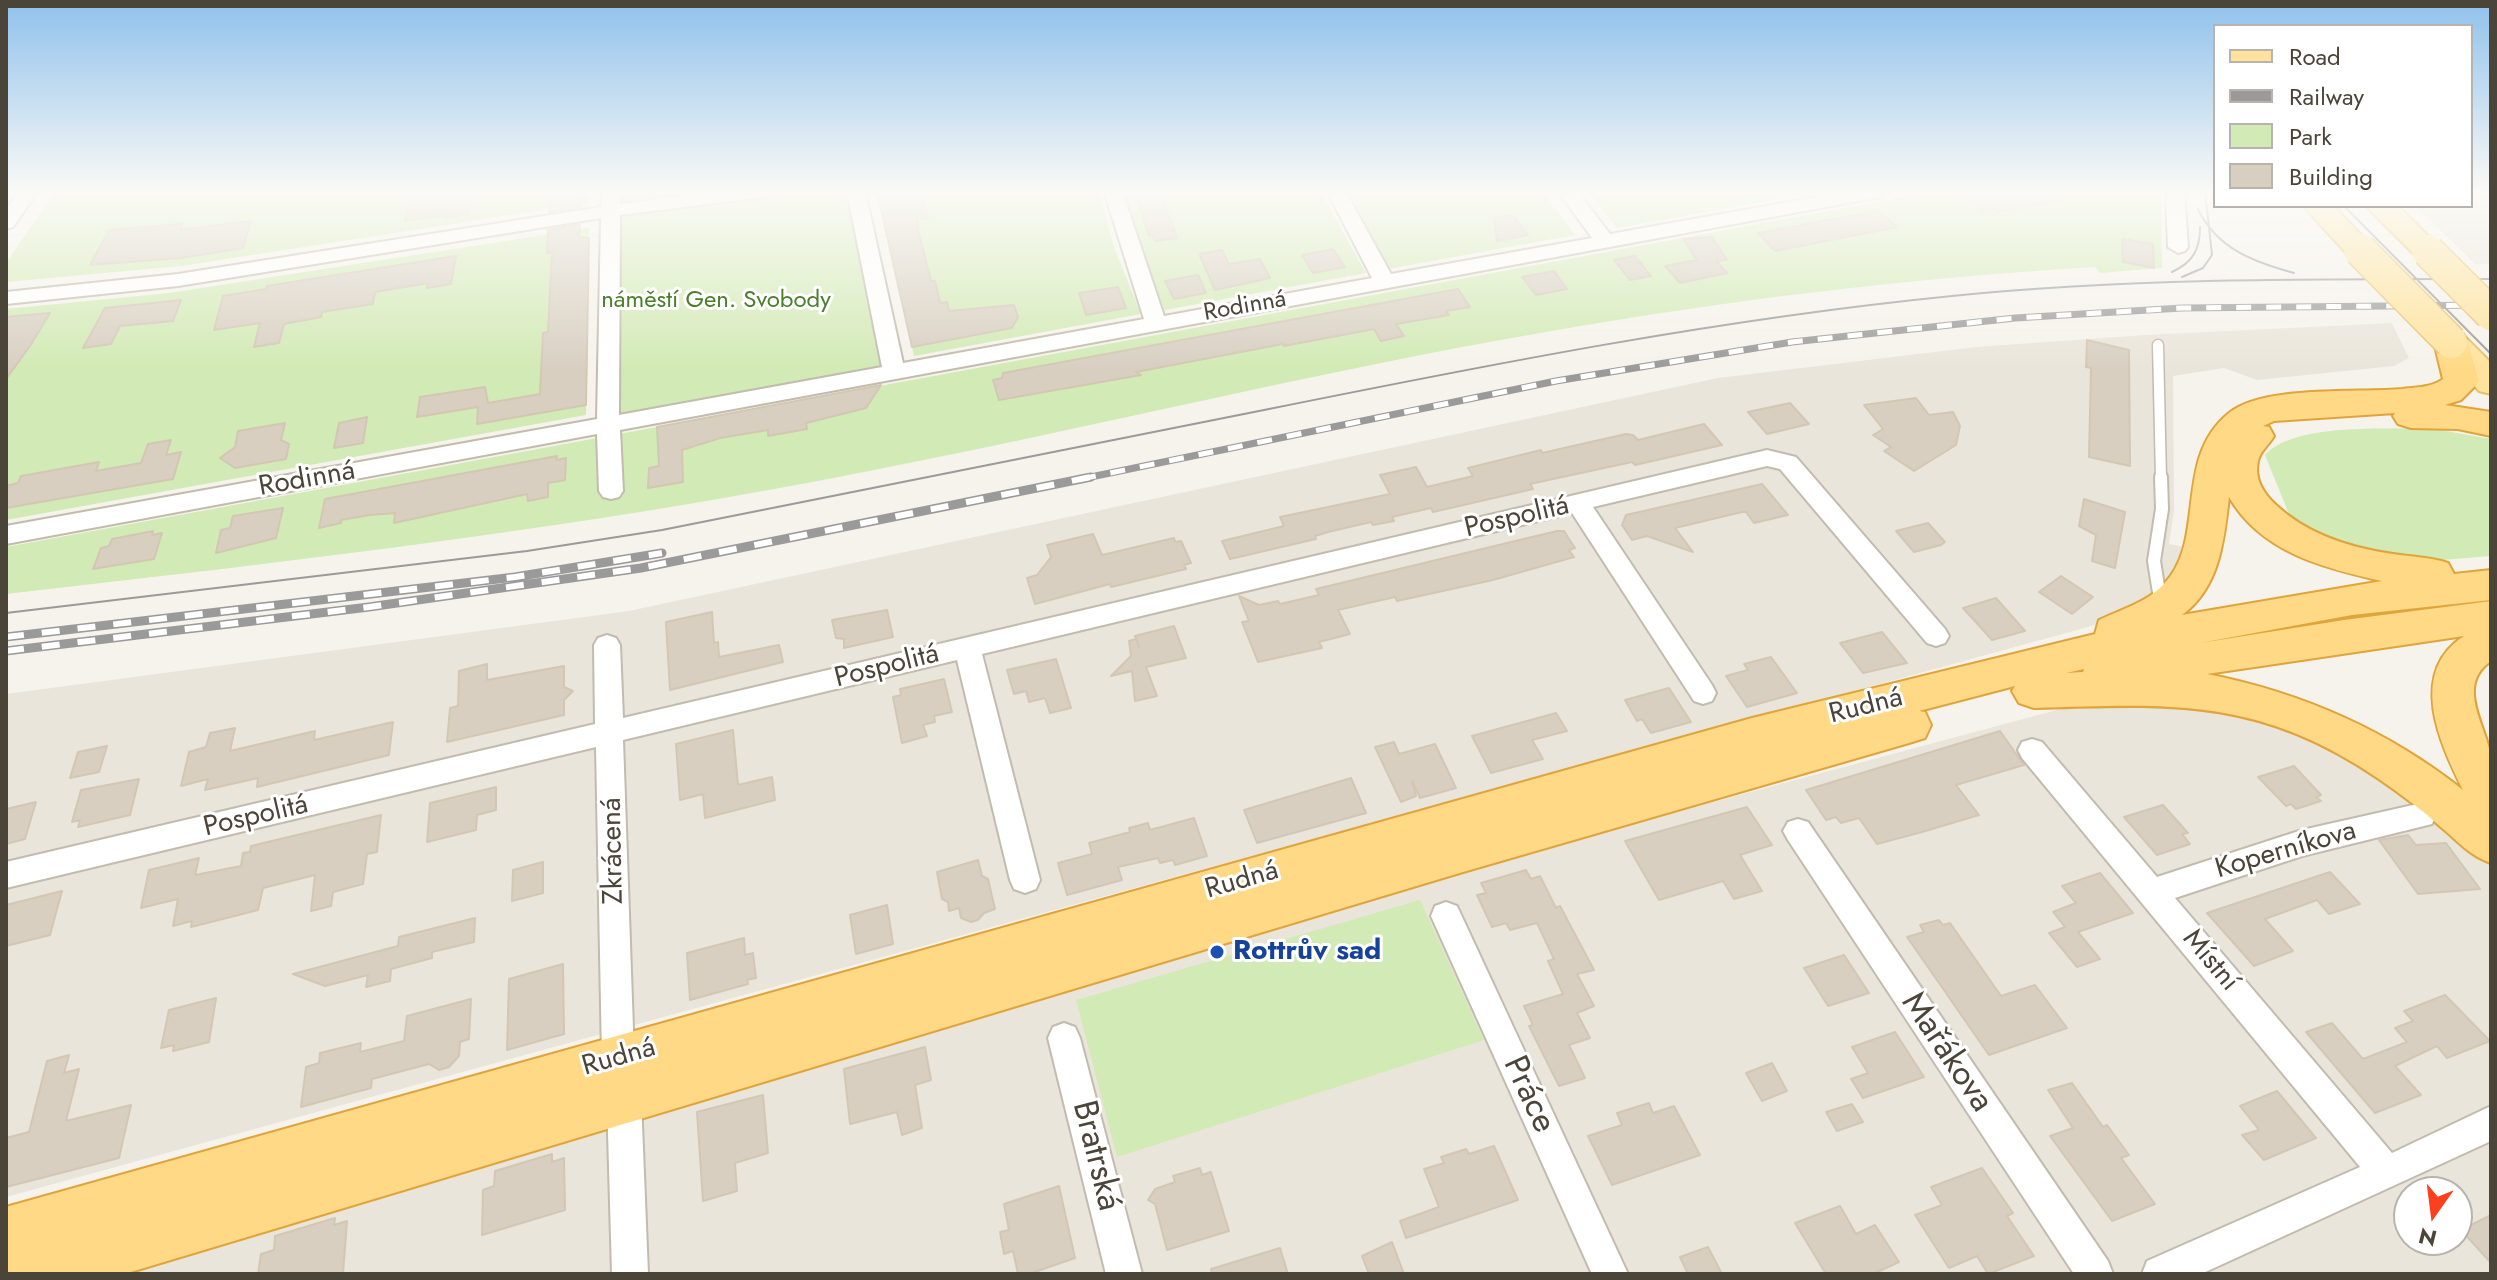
<!DOCTYPE html>
<html>
<head>
<meta charset="utf-8">
<style>
  body { margin:0 }
  #map { position:relative; width:2497px; height:1280px; overflow:hidden; background:#f6f3ec; font-family:Jost,sans-serif }
  canvas { display:block }
  .frame { position:absolute; inset:0; border:8px solid #4b4439; pointer-events:none }
  .legend { position:absolute; left:2213px; top:24px; width:260px; height:184px; box-sizing:border-box; background:#fff; border:2px solid #b7b4b0; margin:0; padding:10px 14px; list-style:none; font-size:24px; color:#4b4439 }
  .legend li { display:flex; align-items:center; gap:16px; height:40px }
  .legend b { width:40px; border:2px solid #b7b4b0 }
  .north { position:absolute; left:2393px; top:1176px; width:80px; height:80px; box-sizing:border-box; background:#fff; border:2px solid #b7b4b0; border-radius:50%; rotate:194deg; font-size:22px; font-weight:700; line-height:32px; text-align:center; color:#4b4439 }
  .north::after { content:''; display:block; margin:auto; width:28px; height:36px; background:#fc3f1d; clip-path:polygon(50% 0,100% 100%,50% 72%,0 100%) }
</style>
</head>
<body>
<div id="map">
<canvas width="2497" height="1280"></canvas>
<div class="frame"></div>
<ul class="legend">
<li><b style="height:10px;background:#ffe39c"></b>Road</li>
<li><b style="height:10px;background:#9a9a9a"></b>Railway</li>
<li><b style="height:22px;background:#d2eab5"></b>Park</li>
<li><b style="height:22px;background:#d8cfc1"></b>Building</li>
</ul>
<div class="north">N</div>
</div>
<script>
const c = document.querySelector('canvas').getContext('2d');
c.lineJoin = 'round';
function fillPath(path, color) {
  c.fillStyle = color;
  c.fill(path, 'evenodd');
}
function stroke(path, color, width, dash) {
  c.strokeStyle = color;
  c.lineWidth = width;
  c.lineCap = dash ? 'butt' : 'round';
  c.setLineDash(dash || []);
  c.stroke(path);
}
function drawText(font, color, halo, rows, align = 'center') {
  c.font = font + ' Jost,sans-serif';
  c.lineWidth = 6;
  c.setLineDash([]);
  c.textBaseline = 'middle';
  c.strokeStyle = halo;
  c.fillStyle = color;
  for (const [text, x, y, turn = 0] of rows) {
    c.save();
    c.translate(x, y);
    c.rotate((+turn || 0) * Math.PI / 180);
    c.textAlign = isNaN(turn) ? turn : align;
    if (halo) c.strokeText(text, 0, 0);
    c.fillText(text, 0, 0);
    c.restore();
  }
}
fillPath(new Path2D(`
  M2471 191H2491V264H2475L2415 206H2471Z
  M2392 323 2409 358 2394 366 2257 380 2224 368 2173 376 2174 511 2169 544 2218 553 2194 598 6 1197V694L629 611 1718 378 1976 347 2145 335Z
  M2135 697H2171L2326 737 2491 858V1274H80L1478 865 2068 707ZM2409 1192H2457V1240H2409Z`), '#eae5da');
fillPath(new Path2D(`
  M55 191H589L588 203 182 266 6 282V263Z
  M611 191H856L894 371 608 426Z
  M877 191H1099L1114 247 1141 314 914 356Z
  M1121 191H1320L1366 273 1165 310 1137 244Z
  M1343 191H1542L1575 235 1388 269Z
  M1588 191H1823L1617 228Z
  M1937 191H2161L2162 268 2100 273 2095 267C1910 278 1728 300 1546 332 1319 371 1095 427 869 471 583 528 295 561 6 594V547Z
  M589 228 586 415 6 520V309L169 293Z
  M2429 428 2491 439V556L2430 561 2360 551 2293 524 2265 455C2295 422 2386 430 2429 428Z
  M1420 900 1484 1040 1117 1157 1076 1000Z`), '#d2eab5');
const building = new Path2D(`
  M429 191H450L449 195 471 192 468 214 446 218 448 203 446 215 405 221 410 193Z
  M550 191H582L581 207 549 212Z
  M921 191 928 218 917 219 918 229 931 281H935L940 303 947 302 949 311 1014 305 1018 317 1012 328 912 347 878 196Z
  M1160 191 1177 238 1155 241 1153 235 1149 236 1136 192Z
  M1973 191H2059V201L1999 212 1995 209 1982 211 1964 195 1976 193Z
  M1878 211 1897 227 1775 251 1758 233Z
  M1513 215 1528 235 1497 241 1494 218Z
  M251 221 243 248 181 258 90 265 109 230 182 224 180 230Z
  M580 224 579 237 589 238 586 405 477 424 478 407 417 417 420 397 485 387 488 403 540 394 543 333 548 332 552 252 547 253 548 230Z
  M1712 237 1727 260 1716 261 1727 273 1680 283 1665 266 1697 260 1683 239Z
  M2122 239 2153 244 2154 268 2123 262Z
  M1333 249 1345 267 1313 273 1302 255Z
  M1222 250 1229 264 1260 259 1270 278 1215 290 1199 254Z
  M456 256 451 284 427 288 428 283 375 292 373 304 322 312 321 317 284 324 279 343 254 347 260 323 214 330 223 296 266 289 267 286Z
  M1635 256 1651 276 1630 280 1614 260Z
  M1554 271 1567 289 1536 295 1522 277Z
  M1198 275 1206 293 1174 299 1165 281Z
  M1118 287 1126 308 1086 315 1079 293Z
  M1458 289 1470 307 1446 311 1449 315 1396 324 1404 336 1381 341 1374 329 1284 346 1283 344 1136 372 1141 375 999 400 993 380 1002 378 1003 373Z
  M181 300 173 321 120 326 111 344 83 348 105 308Z
  M50 313 30 346 6 379V317Z
  M2087 340 2129 350 2130 466 2089 457 2091 368 2086 367Z
  M881 385 866 408 806 423 807 429 768 436V430L720 438 682 450 683 482 648 488 649 468 659 466 657 427Z
  M1916 398 1929 415 1953 412 1960 426 1956 445 1914 471 1884 451 1891 447 1873 435 1883 429 1864 405Z
  M1790 403 1809 424 1767 434 1748 412Z
  M367 417 363 443 334 448 339 423Z
  M285 423 281 440 289 444 286 459 235 468 220 458 235 447 238 431Z
  M1704 424 1722 445 1635 465 1632 462 1530 484 1533 489 1433 512 1431 508 1392 517 1394 521 1373 525 1371 522 1328 532 1315 536 1316 539 1230 559 1222 541 1284 526 1280 517 1390 494 1380 475 1416 467 1427 487 1473 476 1468 468 1541 450 1542 453 1626 434 1633 435 1638 440Z
  M171 440 166 455 181 452 173 479 6 508V486L18 483 21 476 99 462 96 471 141 463 148 444Z
  M557 456 556 460 566 458 565 480 548 483V497L528 501 527 494 394 523 395 513 370 515 341 520V523L319 528 325 499Z
  M1762 484 1788 515 1754 523 1746 512H1742L1675 528 1693 552 1647 536 1632 540 1622 525 1626 515Z
  M2084 499 2125 512 2115 568 2092 561 2096 535 2079 526Z
  M283 508 276 538 216 553 221 530 230 528 233 516Z
  M1928 523 1945 542 1941 545 1914 552 1896 531Z
  M153 531 152 535 162 533 154 559 93 569 101 548 109 546 112 539Z
  M1557 531H1564L1575 548 1569 550 1574 557 1493 580 1397 601 1395 597 1338 610 1350 634 1319 642 1322 648 1258 662 1242 622 1249 621 1239 596 1259 605 1278 601 1280 604 1319 595 1316 589Z
  M1093 534 1102 555 1174 538 1175 542 1181 541 1191 563 1184 565 1186 569 1111 587 1110 584 1035 604 1027 578 1037 575 1051 557 1047 545Z
  M2061 576 2093 597 2072 614 2039 592Z
  M1996 598 2025 631 1992 640 1963 608Z
  M887 610 893 637 844 648V639L836 638 832 620Z
  M712 612 714 643 718 642 719 657 779 645 783 662 670 690 666 622Z
  M1174 626 1186 658 1146 667 1157 696 1135 701 1132 671 1111 676 1131 656 1129 641 1136 639 1139 647 1135 636Z
  M1882 632 1907 663 1863 673 1840 643Z
  M1771 657 1797 693 1747 707 1726 676 1748 670 1744 664Z
  M1056 659 1071 708 1050 713 1045 698 1029 702 1026 691 1014 694 1007 670Z
  M487 664V680L564 666V687L573 691 564 700V715L447 742 450 708 458 706 459 671Z
  M944 679 952 712 934 716 935 722 923 725 927 736 902 743 893 697 901 695 900 689Z
  M1669 688 1691 722 1651 733 1642 719 1637 721 1625 700Z
  M1556 713 1567 731 1532 740 1543 759 1491 773 1472 736Z
  M393 722 389 755 257 787 258 778 205 790 208 779 181 786 189 752 206 747 210 733 235 728 230 751 315 731 314 740Z
  M733 730 738 785 772 777 775 800 705 818 703 794 680 800 676 744Z
  M2000 731 2024 765 1956 785 1979 815 1922 832 1877 844 1859 818 1841 823 1836 817 1826 820 1806 790Z
  M1394 742 1399 754 1435 744 1456 788 1420 798 1412 781 1416 796 1401 802 1375 747Z
  M107 746 99 772 70 778 78 752Z
  M2294 766 2321 795 2316 797 2321 801 2296 809 2291 804 2286 806 2258 777Z
  M1351 778 1366 813 1257 843 1244 810Z
  M139 779 130 815 78 827 80 820 72 822 81 790Z
  M496 787V810L477 815 476 830 427 842 430 803Z
  M36 802 25 839 6 844V809Z
  M2163 805 2188 833 2182 834 2190 844 2157 855 2124 817Z
  M1747 807 1772 845 1740 855 1762 891 1734 899 1723 881 1659 900 1625 841Z
  M381 815 377 852 367 854 363 884 333 892 331 906 311 911 315 875 263 888 258 910 191 927 192 921 173 926 178 899 141 908 149 870 199 858 195 875 241 866 243 853 250 852 251 846Z
  M1194 818 1207 856 1175 865 1173 860 1160 863 1158 858 1118 867 1122 880 1067 895 1058 863 1092 854 1089 843 1130 832 1129 828 1148 823 1150 830Z
  M2408 835 2416 845 2446 843 2480 889 2418 894 2379 840Z
  M978 860 982 876 988 879 995 909 984 913 978 920 971 922 961 918 959 908 949 911 948 902 942 899 937 872Z
  M543 862V893L512 901 513 870Z
  M1526 870 1531 879 1540 876 1556 908 1560 906 1594 970 1577 974 1594 1006 1577 1013 1590 1038 1569 1045 1585 1078 1559 1086 1529 1026 1533 1025 1524 1006 1563 994 1548 961 1554 959 1537 923 1510 930 1506 923 1492 927 1477 895 1486 893 1481 883Z
  M2330 872 2360 904 2329 914 2317 900 2265 919 2293 951 2254 966 2207 913Z
  M2100 873 2133 913 2078 932 2100 959 2077 967 2049 933 2065 927 2053 912 2076 903 2062 886Z
  M62 891 50 935 6 946V905Z
  M887 905 893 944 856 954 850 915Z
  M475 918 474 942 432 952V958L391 969 390 981 366 987 368 975 325 986 293 974 398 946 399 937Z
  M1939 920 1943 925 1950 923 2001 996 2035 985 2067 1028 1989 1055 1907 937 1924 932 1920 925Z
  M744 938 745 955 753 953 756 978 747 980 748 984 690 1000 687 953Z
  M1844 955 1869 993 1828 1006 1804 968Z
  M563 964 564 1034 507 1050 509 979Z
  M2445 995 2490 1041 2447 1058 2437 1046 2395 1066 2421 1095 2375 1113 2306 1032 2332 1023 2363 1059 2407 1042 2395 1028 2413 1021 2404 1011Z
  M216 998 209 1042 173 1051 174 1045 161 1048 169 1010Z
  M471 999 469 1039 460 1042 459 1056 449 1067 439 1070 429 1064 372 1079 371 1088 301 1107 306 1067 319 1063 320 1053 361 1043 360 1052 404 1041 407 1016Z
  M1895 1032 1924 1077 1863 1098 1851 1079 1868 1073 1852 1047Z
  M925 1047 931 1080 915 1085 922 1128 902 1135 897 1112 850 1124 844 1069Z
  M69 1055 64 1073 79 1069 66 1121 131 1105 119 1158 6 1187V1138L29 1132 47 1061Z
  M1772 1063 1787 1091 1762 1101 1746 1073Z
  M2072 1083 2103 1127 2107 1125 2129 1155 2121 1158 2155 1204 2112 1221 2050 1136 2073 1128 2048 1090Z
  M2277 1091 2316 1138 2264 1160 2242 1135 2259 1130 2240 1106Z
  M763 1095 768 1153 735 1163 737 1191 703 1201 697 1112Z
  M1649 1103 1653 1113 1674 1106 1700 1155 1612 1185 1588 1136 1622 1125 1617 1113Z
  M1852 1104 1863 1122 1837 1131 1826 1112Z
  M1494 1146 1518 1200 1406 1238 1400 1221 1439 1207 1424 1169 1444 1163 1441 1157 1466 1149 1469 1154Z
  M552 1154V1162L564 1158 565 1210 482 1235 483 1190 494 1186 495 1171Z
  M1200 1168 1202 1175 1211 1172 1229 1231 1167 1250 1155 1204 1148 1200 1155 1189 1175 1182 1173 1176Z
  M1982 1168 2013 1213 2007 1216 2034 1256 1988 1274 1977 1256 1949 1268 1915 1215 1942 1205 1931 1187Z
  M1059 1186 1075 1258 1029 1274H1018L1013 1251 1004 1254 1000 1232 1009 1230 1004 1204Z
  M1840 1206 1856 1234 1875 1225 1899 1262 1873 1274H1826L1795 1223Z
  M2491 1215V1263L2461 1230Z
  M335 1218 334 1225 347 1221 343 1274H258L261 1254 274 1250 275 1236Z
  M1392 1242 1404 1274H1369L1362 1256Z
  M1708 1247 1722 1274H1688L1680 1257Z
  M1280 1248 1288 1274H1212L1211 1269Z`);
fillPath(building, '#d8cfc1');
stroke(building, '#d3c7b4', 2);
const serviceFar1 = new Path2D(`
  M2158 345 2161 479`);
const service = new Path2D(`
  M2161 605 2154 561 2162 509 2161 477`);
const minor = new Path2D(`
  M20 191H38L13 227 6 229V209Z
  M602 191H620V204L722 191H772L763 197 620 215 619 415 882 367 847 191H865L903 363 1144 319 1104 191H1122L1164 316 1372 278 1327 191H1345L1391 274 1592 238 1558 191H1577L1610 234 1850 191H1889L1880 197 620 430 623 491 619 497 611 499 603 497 599 491 597 434 6 544V526L597 419 601 218 178 286 6 304V292L178 274 601 207Z
  M2166 191H2184L2188 247 2185 251 2178 253 2168 247Z
  M1767 450 1796 457 1945 629 1949 636 1945 643 1936 646 1927 643 1780 469 1767 466 1593 507 1712 685 1716 693 1712 701 1703 704 1694 701 1572 513 982 654 1040 880 1036 889 1025 893 1014 889 1010 880 957 660 623 740 634 1058 630 1069 618 1074 606 1069 602 1058 596 747 6 888V862L595 724 594 645 598 638 607 635 616 638 620 645 623 718Z
  M2032 739 2042 742 2157 877 2302 830 2422 803 2432 806 2436 815 2432 824 2302 856 2175 898 2392 1153 2491 1106V1141L2201 1274H2142L2147 1261 2360 1167 2022 758 2018 750 2022 742Z
  M1798 819 1808 822 2108 1261 2113 1274H2074L1788 840 1783 831 1788 822Z
  M1446 902 1457 906 1628 1274H1592L1431 916 1435 906Z
  M1064 1023 1075 1027 1080 1038 1142 1274H1106L1048 1038 1053 1027Z
  M624 1082 636 1086 641 1098 648 1274H612L607 1098 612 1086Z`);
const primary = new Path2D(`
  M2303 206H2334L2375 250 2371 256 2360 259 2349 256Z
  M2366 206H2398L2443 251 2439 257 2428 260 2417 257Z
  M2451 332 2463 335 2491 363V394L2479 391 2435 342 2439 335Z`);
const trunk = new Path2D(`
  M2451 331 2463 334 2468 342 2479 382 2461 400 2445 405 2491 412V436L2458 429 2411 428 2398 424 2393 416 2395 413 2274 421 2263 426 2269 427 2274 436C2269 445 2260 451 2258 461 2254 479 2263 493 2276 505 2308 535 2351 548 2393 554 2412 557 2430 557 2448 563L2454 574 2491 570V600L2352 615 2200 643 2344 620 2491 601V661C2454 686 2488 728 2491 758 2495 792 2491 829 2491 863 2470 856 2459 842 2442 828 2422 810 2401 794 2379 779 2258 697 2172 704 2034 708L2019 703 2012 691 2015 686 1919 711 1925 712 1931 725 1925 738 1909 743 1463 872 124 1274H6V1207L1752 718 2095 634 2099 620C2120 610 2147 602 2163 585 2208 540 2172 459 2229 413 2264 385 2357 393 2402 389 2416 387 2431 388 2443 379L2434 342 2439 334ZM2229 497C2261 552 2323 568 2382 581L2182 615C2220 587 2224 540 2229 497ZM2464 636C2407 673 2440 743 2463 790 2387 730 2303 693 2207 674ZM2084 669 2083 672 2066 673Z`);
stroke(serviceFar1, '#c2bbae', 13);
stroke(service, '#c2bbae', 16);
stroke(minor, '#c2bbae', 4);
stroke(primary, '#e6c16a', 4);
stroke(trunk, '#e0a43c', 4);
stroke(serviceFar1, '#fff', 10);
stroke(service, '#fff', 12);
fillPath(minor, '#fff');
fillPath(primary, '#ffe39c');
fillPath(trunk, '#ffd985');
stroke(new Path2D(`
  M2344 206 2491 354
  M2198 209C2217 249 2254 262 2294 273
  M2172 272C2193 262 2200 250 2200 227
  M2182 277 2203 268 2212 255 2205 191
  M6 613 527 551 662 530C863 490 1063 450 1264 410 1492 364 1720 319 1952 296 2131 278 2311 279 2491 279`), '#9a9a9a', 2);
const railFar1 = new Path2D(`
  M1081 479 1556 381 1792 342 2015 318 2182 308 2491 305`);
const rail = new Path2D(`
  M6 637 515 577 662 553
  M6 651 369 607 641 568 1091 477`);
stroke(railFar1, '#9a9a9a', 7);
stroke(rail, '#9a9a9a', 9);
stroke(railFar1, '#fff', 5, [15]);
stroke(rail, '#fff', 6, [18]);
const primaryBridge = new Path2D(`
  M2360 250 2451 342
  M2428 251 2491 314`);
stroke(primaryBridge, '#e6c16a', 35, []);
stroke(primaryBridge, '#ffe39c', 32);
const sky = c.createLinearGradient(0, 0, 0, 370);
sky.addColorStop(0, '#8fc1ec');
sky.addColorStop(0.52, '#fbfaf6');
sky.addColorStop(1, '#fbfaf600');
c.fillStyle = sky;
c.fillRect(0, 0, 2497, 370);
for (const [x, y, r, color] of [
  [1217,952,8,"#1a4fb4"]
]) {
  const dot = new Path2D();
  dot.arc(x, y, r, 0, 2 * Math.PI);
  c.fillStyle = color;
  c.fill(dot);
  stroke(dot, '#fff', 3);
}
drawText('24px', '#4a7f2a', '#fff', [
  ["náměstí Gen. Svobody",716,301]
]);
drawText('24px', '#4b4439', '#fff', [
  ["Rodinná",1245,307,-10]
]);
drawText('28px', '#4b4439', '#fff', [
  ["Rodinná",307,480,-10],
  ["Pospolitá",1517,518,-13],
  ["Pospolitá",887,667,-14],
  ["Rudná",1866,707,-14],
  ["Pospolitá",256,817,-13],
  ["Zkrácená",614,851,-91],
  ["Koperníkova",2286,851,-16],
  ["Rudná",1242,881,-16],
  ["Místní",2210,961,50],
  ["Rudná",619,1058,-16]
]);
drawText('bold 28px', '#164399', '#fff', [
  ["Rottrův sad",1233,952]
], 'left');
drawText('34px', '#4b4439', '#fff', [
  ["Mařákova",1946,1053,56],
  ["Práce",1528,1095,65],
  ["Bratrská",1095,1156,76]
]);
</script>
</body>
</html>
